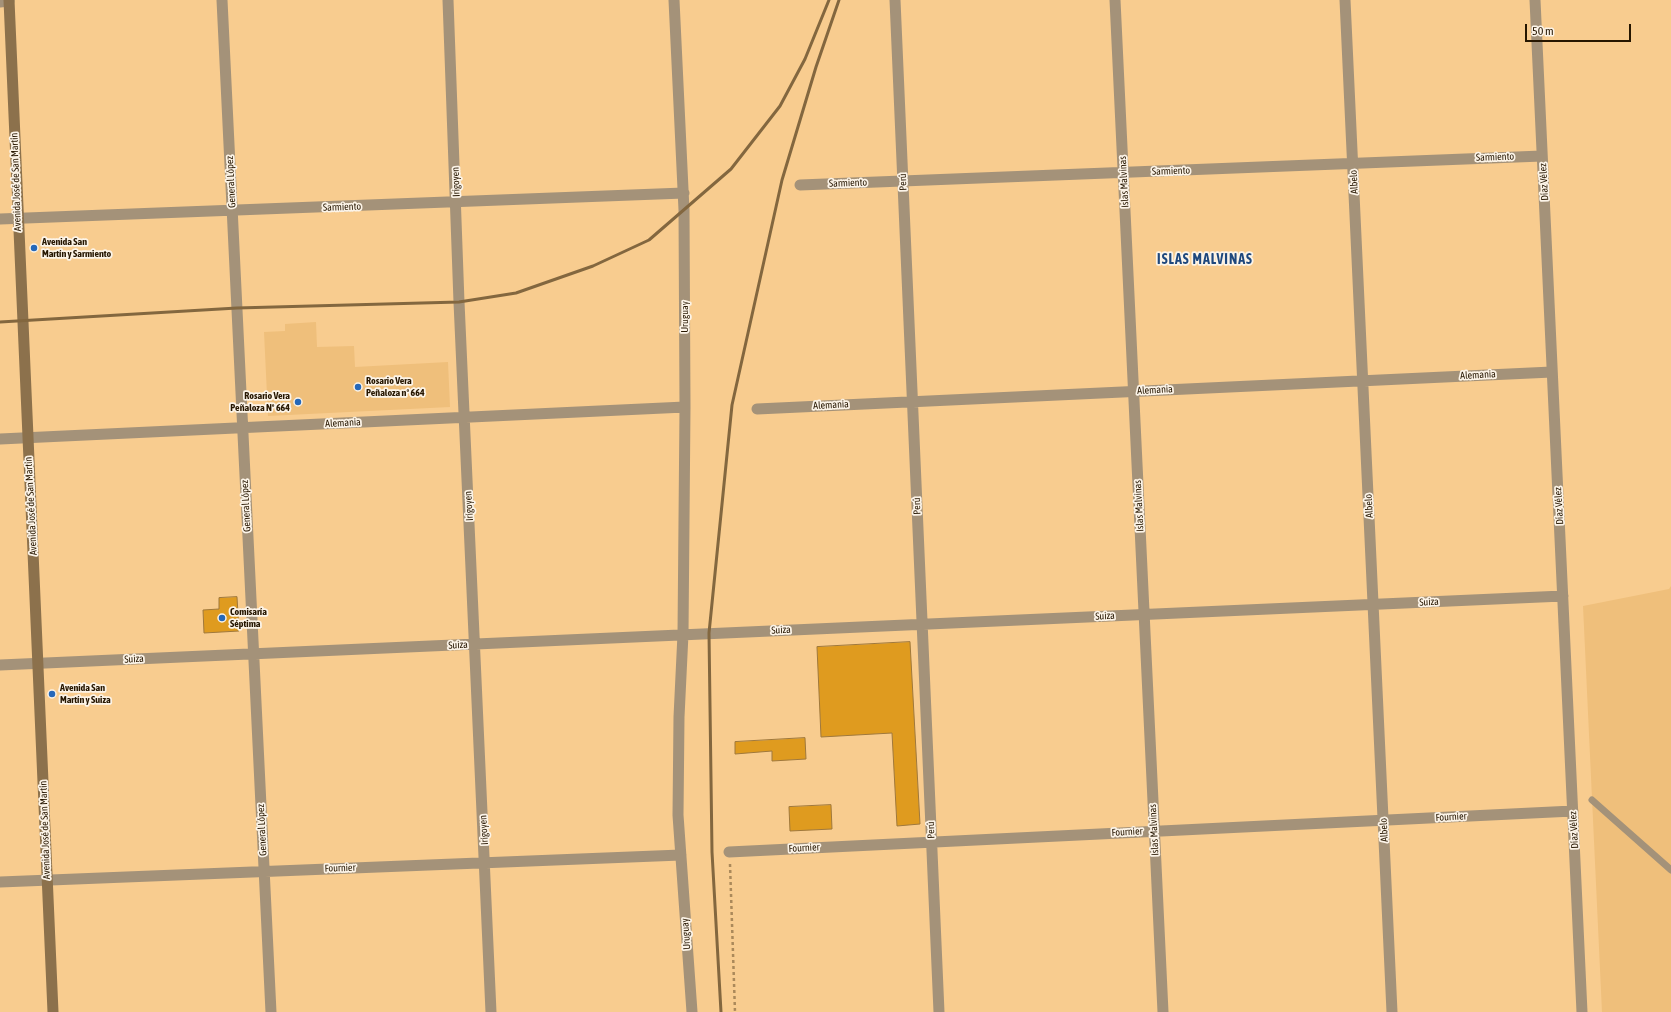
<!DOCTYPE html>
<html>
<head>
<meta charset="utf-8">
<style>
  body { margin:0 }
  #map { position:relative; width:1671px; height:1012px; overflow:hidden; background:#f8cc8f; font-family:"Asap Condensed",sans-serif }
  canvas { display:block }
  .scale { position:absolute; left:1525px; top:24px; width:106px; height:18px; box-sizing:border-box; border:2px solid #261600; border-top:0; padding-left:5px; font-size:12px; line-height:14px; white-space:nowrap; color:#261600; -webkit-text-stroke:3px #fcf4e8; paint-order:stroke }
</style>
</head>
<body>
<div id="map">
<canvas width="1671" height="1012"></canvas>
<div class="scale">50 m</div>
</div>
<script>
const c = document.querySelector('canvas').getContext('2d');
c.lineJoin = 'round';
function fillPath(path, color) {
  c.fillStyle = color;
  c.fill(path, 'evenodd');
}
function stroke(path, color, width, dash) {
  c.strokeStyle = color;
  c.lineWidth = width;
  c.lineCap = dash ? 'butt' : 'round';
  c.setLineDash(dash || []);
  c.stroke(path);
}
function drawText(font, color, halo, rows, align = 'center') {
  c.font = font + ' "Asap Condensed",sans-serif';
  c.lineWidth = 3.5;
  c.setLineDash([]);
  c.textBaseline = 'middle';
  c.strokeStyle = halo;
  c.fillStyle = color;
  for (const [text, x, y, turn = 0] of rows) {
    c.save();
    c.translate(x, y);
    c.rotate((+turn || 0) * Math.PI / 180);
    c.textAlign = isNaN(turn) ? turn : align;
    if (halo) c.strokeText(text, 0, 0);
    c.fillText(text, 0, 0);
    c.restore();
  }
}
fillPath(new Path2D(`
  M316 322 317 347 354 346 355 367 448 362 450 407 268 416 264 332 285 331V324Z
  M1671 586V1012H1602L1583 606 1669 589Z`), '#efbf7b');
const building = new Path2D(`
  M237 597 239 631 204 633 203 610 219 609V598Z
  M910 642 920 824 897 826 892 733 821 737 817 647Z
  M805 738 806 759 772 761V751L735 754V742Z
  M831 805 832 829 790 831 789 807Z`);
fillPath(building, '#df9b1f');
stroke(building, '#9f783c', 1);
stroke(new Path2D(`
  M730 864 735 1012`), '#ab895a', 2.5, [3, 3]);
stroke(new Path2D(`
  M1592 800 1671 870`), '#a49279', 7);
stroke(new Path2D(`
  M222 0 271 1012
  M448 0 459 302 491 1012
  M674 0 684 210 685 407 683 634 679 717 678 815 692 1012
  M895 0 939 1012
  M1115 0 1163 1012
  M1345 0 1392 1012
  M1535 0 1582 1012
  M0 2 9 1
  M800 185 1542 156
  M0 219 684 193
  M757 409 1552 372
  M0 439 685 407
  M0 665 1563 596
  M729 852 1573 811
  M0 882 681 855`), '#a49279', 11);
stroke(new Path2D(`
  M9 0 53 1012`), '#8c714c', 11);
stroke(new Path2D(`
  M0 322 237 308 459 302 516 293 593 266 649 240 731 169 780 106 805 59 829 0
  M721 1012 712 852 709 633 732 405 782 180 816 67 839 0`), '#83673f', 3);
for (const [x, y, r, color] of [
  [34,248,4,"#2668b9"],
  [358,387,4,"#2668b9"],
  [298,402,4,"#2668b9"],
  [222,618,4,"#2668b9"],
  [52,694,4,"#2668b9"]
]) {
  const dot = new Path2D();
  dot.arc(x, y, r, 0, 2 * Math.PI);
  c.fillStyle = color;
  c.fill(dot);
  stroke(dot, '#fcf4e8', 1.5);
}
drawText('10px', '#261600', '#fcf4e8', [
  ["Sarmiento",1495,157,-2],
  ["Sarmiento",1171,171,-2],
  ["Avenida José de San Martín",16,182,-92],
  ["General López",231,182,-93],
  ["Irigoyen",456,182,-92],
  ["Perú",903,182,-92],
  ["Islas Malvinas",1124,182,-93],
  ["Albelo",1354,182,-93],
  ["Díaz Vélez",1544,182,-93],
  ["Sarmiento",848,183,-2],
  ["Sarmiento",342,207,-2],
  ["Uruguay",685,317,-90],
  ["Alemania",1478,375,-3],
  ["Alemania",1155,390,-3],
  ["Alemania",831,405,-3],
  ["Alemania",343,423,-3],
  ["Avenida José de San Martín",31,506,-93],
  ["General López",246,506,-93],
  ["Irigoyen",469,506,-93],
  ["Perú",917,506,-92],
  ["Islas Malvinas",1139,506,-93],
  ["Albelo",1369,506,-93],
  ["Díaz Vélez",1559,506,-93],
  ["Suiza",1429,602,-3],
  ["Suiza",1105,616,-3],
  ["Suiza",781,630,-3],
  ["Suiza",458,645,-3],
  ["Suiza",134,659,-3],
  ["Fournier",1451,817,-3],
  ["Avenida José de San Martín",45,830,-92],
  ["General López",262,830,-93],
  ["Irigoyen",484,830,-93],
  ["Perú",931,830,-92],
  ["Islas Malvinas",1154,830,-93],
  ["Albelo",1384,830,-93],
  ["Díaz Vélez",1574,830,-93],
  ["Fournier",1127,832,-3],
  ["Fournier",804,848,-3],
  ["Fournier",340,868,-2],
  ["Uruguay",686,934,-94]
]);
drawText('bold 10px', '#261600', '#fcf4e8', [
  ["Avenida San",42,242],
  ["Martín y Sarmiento",42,254],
  ["Rosario Vera",366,381],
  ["Peñaloza n° 664",366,393],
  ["Rosario Vera",290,396,"right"],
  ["Peñaloza Nº 664",290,408,"right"],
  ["Comisaría",230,612],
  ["Séptima",230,624],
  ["Avenida San",60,688],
  ["Martín y Suiza",60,700]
], 'left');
c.letterSpacing = '1px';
drawText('bold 14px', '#1f487d', '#fcf4e8', [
  ["ISLAS MALVINAS",1205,260]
]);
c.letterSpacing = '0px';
</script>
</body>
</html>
